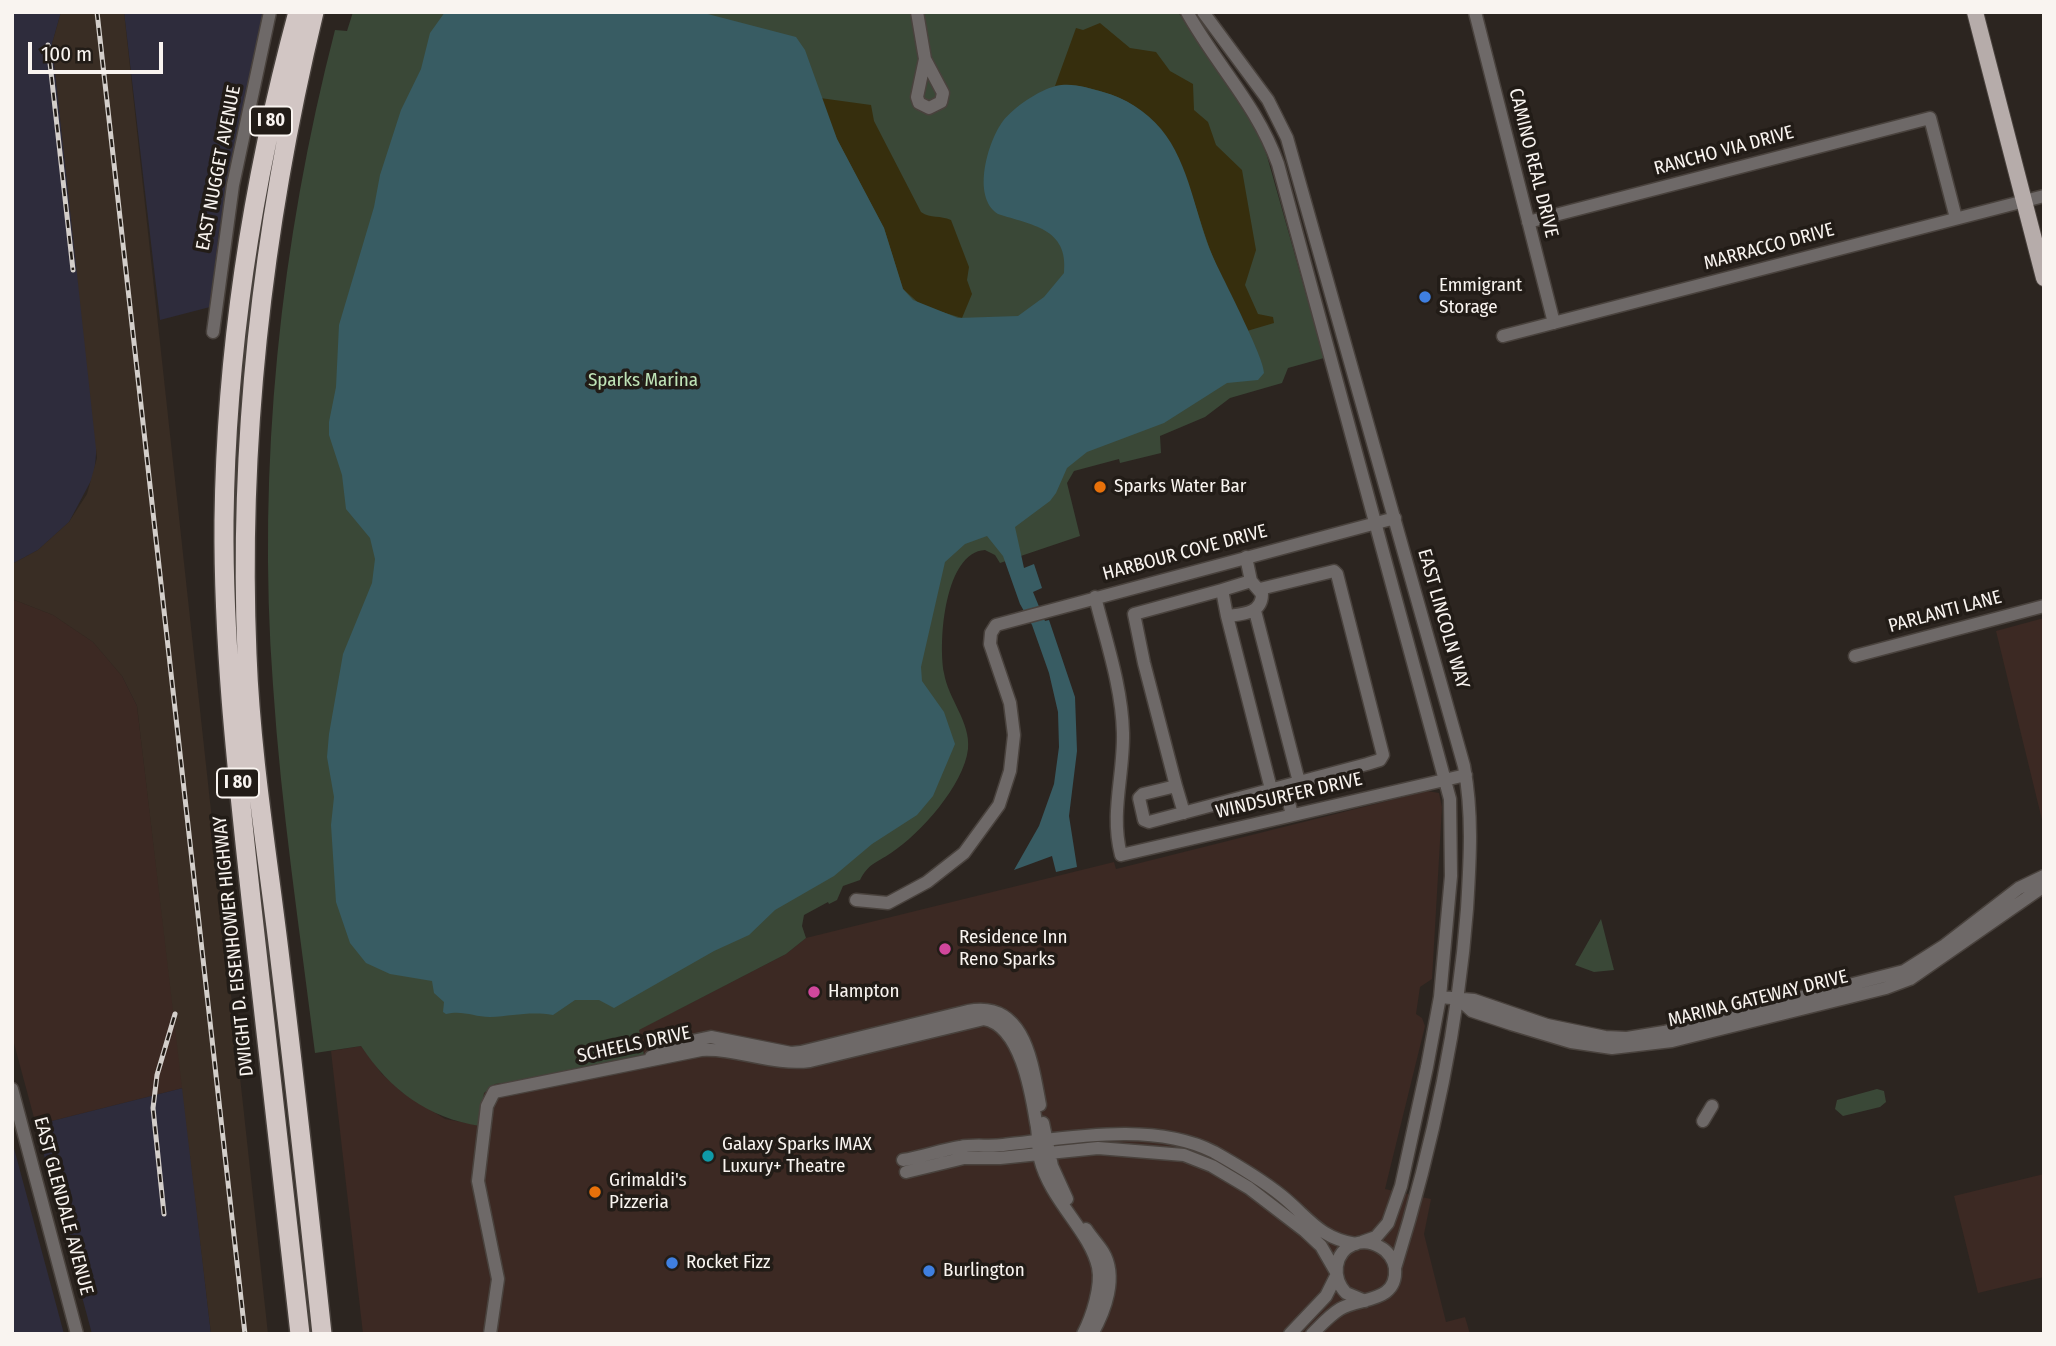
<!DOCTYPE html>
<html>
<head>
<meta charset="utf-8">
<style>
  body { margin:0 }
  #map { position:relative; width:2056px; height:1346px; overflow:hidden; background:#2c2520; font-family:"Fira Sans Condensed",sans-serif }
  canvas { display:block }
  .frame { position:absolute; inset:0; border:14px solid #f9f4f0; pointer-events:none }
  .scale { position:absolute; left:28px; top:42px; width:135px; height:32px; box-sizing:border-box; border:4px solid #f9f4f0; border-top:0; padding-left:9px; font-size:21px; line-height:24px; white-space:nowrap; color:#f9f4f0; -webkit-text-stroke:5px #221c17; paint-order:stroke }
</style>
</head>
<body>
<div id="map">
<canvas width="2056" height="1346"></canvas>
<div class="frame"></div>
<div class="scale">100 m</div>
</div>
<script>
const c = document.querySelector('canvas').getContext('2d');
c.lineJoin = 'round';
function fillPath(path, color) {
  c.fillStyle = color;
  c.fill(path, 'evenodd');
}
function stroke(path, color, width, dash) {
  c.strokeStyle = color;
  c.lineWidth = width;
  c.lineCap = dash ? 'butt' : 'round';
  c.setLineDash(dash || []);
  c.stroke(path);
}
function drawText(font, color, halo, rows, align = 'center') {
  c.font = font + ' "Fira Sans Condensed",sans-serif';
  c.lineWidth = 7;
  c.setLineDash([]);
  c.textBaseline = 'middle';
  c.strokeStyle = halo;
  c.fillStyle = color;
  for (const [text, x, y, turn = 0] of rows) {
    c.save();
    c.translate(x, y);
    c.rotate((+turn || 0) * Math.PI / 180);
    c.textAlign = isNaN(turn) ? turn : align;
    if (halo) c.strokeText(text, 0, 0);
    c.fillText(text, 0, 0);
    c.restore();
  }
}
fillPath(new Path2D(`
  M12 599 53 615 93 642 122 676 137 706 183 1088 36 1125 12 1036Z
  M2044 618V828L1996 631Z
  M1427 791 1439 793 1442 807 1432 979 1420 987 1416 1014 1422 1018 1425 1026 1385 1189 1431 1199 1424 1234 1446 1322 1465 1317 1470 1334H363L331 1051 361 1046 382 1074 402 1092 445 1119 479 1125 484 1093 495 1084 644 1054 638 1030 786 954 806 938 1114 862 1116 869Z
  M2044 1174V1277L1978 1293 1954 1196Z`), '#3c2923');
fillPath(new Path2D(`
  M12 12H61L52 44 97 444 94 475 69 522 38 550 12 564Z
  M124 12H265L219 231 210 307 160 320Z
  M183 1088 211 1334H92L36 1125Z
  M12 1141 46 1267 64 1334H12Z`), '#2e2c3c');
fillPath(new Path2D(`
  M61 12H124L268 1334H211L137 706 122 676 93 642 53 615 12 599V564L38 550 69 522 87 494 97 458 52 44Z`), '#392d24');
fillPath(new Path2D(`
  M353 12H1178L1257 129 1267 156 1324 358 1288 368 1282 383 1230 398 1205 417 1160 436 1161 453 1120 463 1119 459 1074 471 1067 483 1080 536 1000 563 995 555 985 550C945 552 938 640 944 673 948 699 971 722 968 749 964 785 920 834 891 853 876 863 868 864 860 880L843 886 837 900 829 904 828 902 804 915 802 926 806 938 786 954 639 1030 644 1055 536 1079 495 1084 484 1093 480 1126C428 1118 390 1090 361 1046L315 1053C300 931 281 808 273 685 257 465 280 243 335 30L347 31Z
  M1601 919 1614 970 1594 972 1575 965Z
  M1877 1089 1884 1091 1886 1102 1880 1107 1843 1116 1835 1109 1837 1100Z`), '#3a4837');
fillPath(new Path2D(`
  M1100 23 1130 48 1156 52 1170 71 1193 84 1194 110 1208 122 1216 145 1242 170 1256 250 1245 285 1258 314 1273 317 1274 323 1247 331C1235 305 1221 279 1211 252 1188 189 1177 113 1103 92 1087 87 1071 83 1055 86L1076 28 1083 30Z
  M820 98 871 105 874 121 921 212C931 219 940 215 951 220L969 267 967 280 972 294 962 318 922 306 903 289 884 228 837 139Z`), '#362e0d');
fillPath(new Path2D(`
  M445 12H700L796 37 805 50 837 139 884 228 903 289 913 300 958 318 1018 316 1044 297 1064 273C1069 228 1031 225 998 214 971 197 988 141 1003 121 1014 107 1039 90 1056 86 1071 82 1089 88 1103 92 1125 98 1146 111 1161 129 1190 164 1195 216 1213 257 1222 277 1265 359 1264 373L1258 380 1227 383 1164 423 1087 452 1067 468 1056 493 1050 501 1015 527 1024 568 1034 564 1042 588 1033 592 1045 621 1049 620 1075 697 1077 751 1069 816 1077 867 1056 872 1052 856 1014 870 1039 826 1054 784 1059 747 1058 712 1049 673 1032 625 1020 604 1003 556 987 536 965 544 945 562 921 667 922 681 944 712 955 744 933 796 917 815 872 844 834 876 775 910 749 935 714 951 614 1008 599 1000H575L553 1015C530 1011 513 1016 490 1017 474 1017 463 1010 446 1014L443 1012 444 1002 434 993 432 981 390 974 366 963 350 943 336 902 331 825 334 797 327 757 329 734 343 654 372 583 375 559 370 538 346 509 342 475 329 435V422L336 387 339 325 374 207 380 175 401 110 421 69 430 33Z`), '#385c63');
const minor = new Path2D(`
  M917 12 925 59 943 93 941 102 929 108 919 103 917 97 925 59
  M1187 12C1217 66 1257 105 1278 164L1450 799 1451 876 1440 997 1427 1067 1401 1186 1388 1223 1376 1237 1362 1242
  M1203 12 1268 100 1287 138 1464 766C1473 814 1470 860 1467 909 1458 1030 1431 1152 1395 1268
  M1475 12 1554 323
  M1528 222 1930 118 1956 218
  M213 332 233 185 270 12
  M1503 336 2044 196
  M1246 557 1251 581 1222 590 1227 616C1242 614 1262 614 1262 594L1251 581
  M1222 590 1134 614 1144 663 1176 786 1143 794 1139 798 1144 820 1149 822 1367 764 1380 760 1383 755 1337 574 1334 571 1260 589
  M1095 597C1106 641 1122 687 1123 733 1124 775 1110 813 1121 855L1466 775
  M1255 611 1299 782
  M1227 616 1271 789
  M1855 656 2044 606
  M1176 786 1184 813
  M1285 786 1292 815
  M856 900 888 903 927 882 964 853 999 805 1010 771 1014 735 1010 703 990 644 991 633 996 625 1395 518
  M1440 997 1474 1000 1547 1025 1605 1037 1627 1038 1664 1032 1904 971 1945 945 2019 888 2044 876
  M1459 999 1472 1011 1511 1024 1571 1042 1612 1048 1672 1041 1886 988 1910 979 2044 886
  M651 1057 678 1044 711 1037 791 1053 801 1052 968 1011C1025 1000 1032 1063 1040 1105
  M12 1089 77 1334
  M1703 1121 1712 1106
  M1043 1123 1052 1166 1067 1199
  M903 1160C922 1157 941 1150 960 1147 974 1144 989 1147 1003 1145 1068 1138 1153 1121 1214 1152 1237 1165 1261 1179 1282 1196 1309 1218 1319 1238 1356 1244
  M906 1172 964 1158H1000L1098 1148 1184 1155 1212 1166 1249 1188 1305 1231 1321 1246 1336 1272
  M1086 1229C1091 1237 1098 1244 1103 1252 1118 1277 1105 1311 1092 1334
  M490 1334 498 1279 478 1181 487 1106 494 1092 701 1050C738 1048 773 1066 810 1061L984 1019C1020 1025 1031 1091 1036 1122 1039 1134 1037 1147 1040 1159 1050 1200 1090 1231 1098 1267 1102 1286 1092 1317 1083 1334
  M1290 1334 1326 1296 1336 1276
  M1312 1334C1321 1325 1330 1315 1340 1309 1360 1297 1398 1303 1395 1268 1394 1260 1388 1251 1380 1247 1372 1242 1363 1241 1354 1244 1333 1253 1332 1278 1346 1293L1365 1301`);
const major = new Path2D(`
  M1975 12 2044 278`);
const highway = new Path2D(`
  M298 12C253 178 226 349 224 521 223 651 238 779 252 908 268 1050 284 1192 300 1334
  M314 12C263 224 238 438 247 655 251 760 269 864 281 968 296 1090 309 1212 322 1334`);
stroke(minor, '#49423d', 15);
stroke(major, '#49423d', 18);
stroke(highway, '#49423d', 22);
stroke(minor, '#6e6968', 12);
stroke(major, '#b6acaa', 16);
stroke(highway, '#d2c6c4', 19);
const rail = new Path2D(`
  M97 12 245 1334
  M48 45 73 270
  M164 1214 153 1108 157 1075 175 1014`);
stroke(rail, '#d3ceca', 5);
stroke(rail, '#221c17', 2.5, [8]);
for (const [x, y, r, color] of [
  [1425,297,7,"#3f7fe0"],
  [1100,487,7,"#e8710a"],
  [945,949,7,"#d1479c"],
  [814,992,7,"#d1479c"],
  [708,1156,7,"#0f9aa8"],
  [595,1192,7,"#e8710a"],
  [672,1263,7,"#3f7fe0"],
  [929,1271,7,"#3f7fe0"]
]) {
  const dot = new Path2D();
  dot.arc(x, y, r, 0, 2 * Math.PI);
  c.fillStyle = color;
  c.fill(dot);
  stroke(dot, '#221c17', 2.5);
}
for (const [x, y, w] of [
  [271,121,42],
  [238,783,42]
]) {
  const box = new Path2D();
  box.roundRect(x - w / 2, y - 14.5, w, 29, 5);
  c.fillStyle = '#221c17';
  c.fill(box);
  stroke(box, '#f9f4f0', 2);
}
drawText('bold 18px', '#f9f4f0', null, [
  ["I 80",271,121],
  ["I 80",238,783]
]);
drawText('19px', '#f9f4f0', '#221c17', [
  ["RANCHO VIA DRIVE",1724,151,-15],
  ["CAMINO REAL DRIVE",1533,163,76],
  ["EAST NUGGET AVENUE",219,168,-79],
  ["MARRACCO DRIVE",1769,247,-15],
  ["HARBOUR COVE DRIVE",1185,553,-15],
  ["PARLANTI LANE",1945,612,-15],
  ["EAST LINCOLN WAY",1443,619,74],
  ["WINDSURFER DRIVE",1289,796,-13],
  ["DWIGHT D. EISENHOWER HIGHWAY",234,946,-96],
  ["MARINA GATEWAY DRIVE",1758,999,-14],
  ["SCHEELS DRIVE",634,1045,-12],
  ["EAST GLENDALE AVENUE",63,1206,75]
]);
drawText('19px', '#f9f4f0', '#221c17', [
  ["Emmigrant",1439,286],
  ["Storage",1439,308],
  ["Sparks Water Bar",1114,487],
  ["Residence Inn",959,938],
  ["Reno Sparks",959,960],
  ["Hampton",828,992],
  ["Galaxy Sparks IMAX",722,1145],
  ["Luxury+ Theatre",722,1167],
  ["Grimaldi's",609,1181],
  ["Pizzeria",609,1203],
  ["Rocket Fizz",686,1263],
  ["Burlington",943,1271]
], 'left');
drawText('19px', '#bfe4b7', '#221c17', [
  ["Sparks Marina",643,381]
]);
</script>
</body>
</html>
